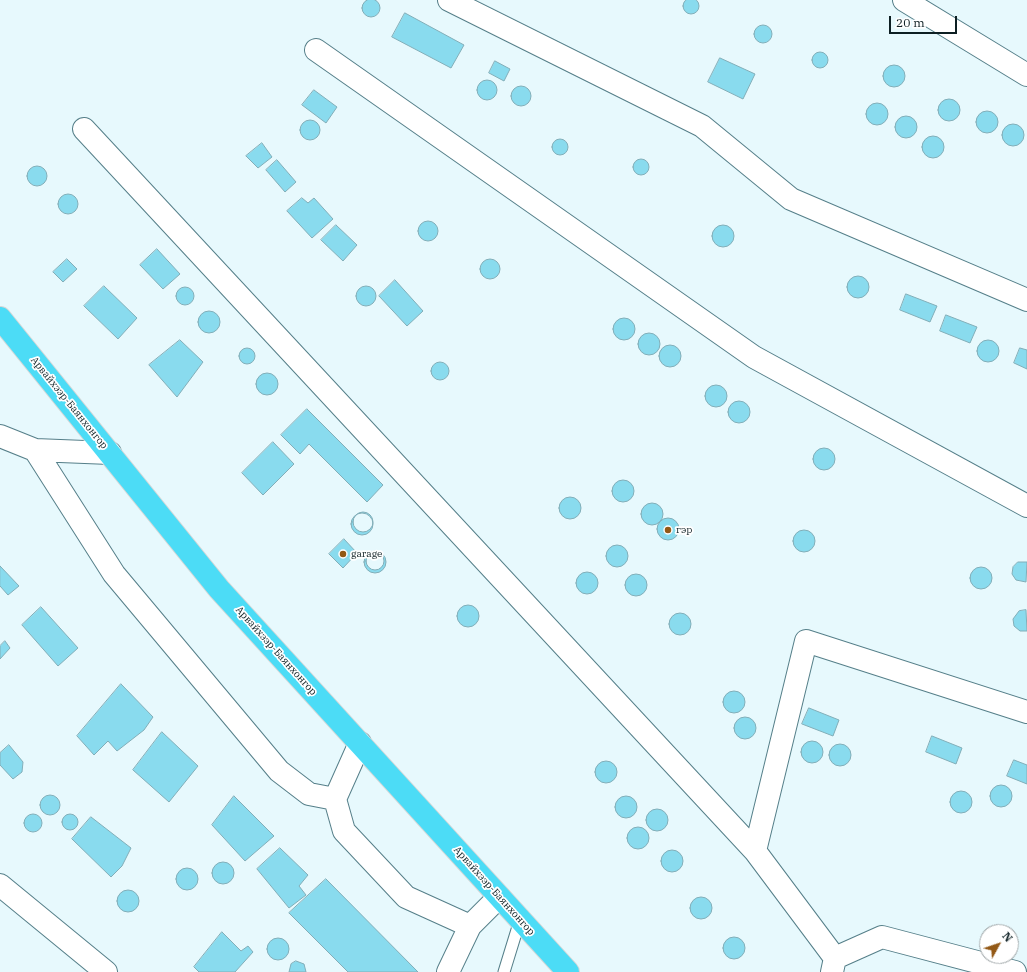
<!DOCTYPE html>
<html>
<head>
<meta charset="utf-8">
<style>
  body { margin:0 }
  #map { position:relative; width:1027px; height:972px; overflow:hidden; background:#e7f9fd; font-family:"IBM Plex Serif",serif }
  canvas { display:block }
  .north { position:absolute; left:979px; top:924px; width:40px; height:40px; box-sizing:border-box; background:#fff; border:1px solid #9ea5a7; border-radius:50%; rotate:50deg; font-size:11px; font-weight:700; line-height:16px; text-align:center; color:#0d1f23 }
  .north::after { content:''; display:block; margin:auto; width:14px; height:18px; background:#935916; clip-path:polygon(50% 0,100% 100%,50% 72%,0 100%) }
  .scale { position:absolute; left:889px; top:16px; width:68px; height:18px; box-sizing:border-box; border:2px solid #0d1f23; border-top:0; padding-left:5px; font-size:12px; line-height:14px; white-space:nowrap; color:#0d1f23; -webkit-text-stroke:3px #fff; paint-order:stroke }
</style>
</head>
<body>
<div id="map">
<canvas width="1027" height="972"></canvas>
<div class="north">N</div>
<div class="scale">20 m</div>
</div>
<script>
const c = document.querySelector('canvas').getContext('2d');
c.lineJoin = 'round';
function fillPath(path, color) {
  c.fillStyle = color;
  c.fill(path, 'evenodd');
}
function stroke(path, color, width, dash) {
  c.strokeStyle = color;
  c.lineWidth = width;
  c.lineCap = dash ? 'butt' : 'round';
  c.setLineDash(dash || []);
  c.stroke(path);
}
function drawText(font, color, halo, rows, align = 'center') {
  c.font = font + ' "IBM Plex Serif",serif';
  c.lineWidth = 3.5;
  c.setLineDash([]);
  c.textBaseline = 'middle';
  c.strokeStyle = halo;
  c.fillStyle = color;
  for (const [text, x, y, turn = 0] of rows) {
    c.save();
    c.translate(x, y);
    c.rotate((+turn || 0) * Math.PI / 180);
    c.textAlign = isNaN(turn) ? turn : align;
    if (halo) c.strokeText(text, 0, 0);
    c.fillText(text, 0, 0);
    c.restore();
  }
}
const building = new Path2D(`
  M683 6a8 8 0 1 1 16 0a8 8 0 1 1-16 0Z
  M362 8a9 9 0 1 1 18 0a9 9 0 1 1-18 0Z
  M405 13 464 45 451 68 392 37Z
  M754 34a9 9 0 1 1 18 0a9 9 0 1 1-18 0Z
  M812 60a8 8 0 1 1 16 0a8 8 0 1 1-16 0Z
  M720 58 755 74 743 99 708 82Z
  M495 61 510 69 504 81 489 73Z
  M883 76a11 11 0 1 1 22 0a11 11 0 1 1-22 0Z
  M477 90a10 10 0 1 1 20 0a10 10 0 1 1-20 0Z
  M511 96a10 10 0 1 1 20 0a10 10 0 1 1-20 0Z
  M314 90 337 107 326 123 302 105Z
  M938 110a11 11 0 1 1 22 0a11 11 0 1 1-22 0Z
  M866 114a11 11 0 1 1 22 0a11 11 0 1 1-22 0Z
  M976 122a11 11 0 1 1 22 0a11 11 0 1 1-22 0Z
  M895 127a11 11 0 1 1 22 0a11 11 0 1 1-22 0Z
  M300 130a10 10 0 1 1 20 0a10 10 0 1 1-20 0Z
  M1002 135a11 11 0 1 1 22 0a11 11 0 1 1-22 0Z
  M922 147a11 11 0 1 1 22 0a11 11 0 1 1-22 0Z
  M552 147a8 8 0 1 1 16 0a8 8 0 1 1-16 0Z
  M262 143 272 157 258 168 246 156Z
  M633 167a8 8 0 1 1 16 0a8 8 0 1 1-16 0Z
  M277 160 296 182 285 192 266 170Z
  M27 176a10 10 0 1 1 20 0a10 10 0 1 1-20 0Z
  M58 204a10 10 0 1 1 20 0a10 10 0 1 1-20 0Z
  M302 198 308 203 314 198 333 219 312 238 287 211Z
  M418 231a10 10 0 1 1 20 0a10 10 0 1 1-20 0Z
  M336 225 357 245 343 261 321 240Z
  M712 236a11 11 0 1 1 22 0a11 11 0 1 1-22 0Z
  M157 249 180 274 163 289 140 265Z
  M480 269a10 10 0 1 1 20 0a10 10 0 1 1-20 0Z
  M67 259 77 269 63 282 53 272Z
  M847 287a11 11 0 1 1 22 0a11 11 0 1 1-22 0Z
  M395 280 423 311 407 326 379 296Z
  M356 296a10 10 0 1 1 20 0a10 10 0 1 1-20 0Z
  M104 286 137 318 118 339 84 306Z
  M176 296a9 9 0 1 1 18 0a9 9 0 1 1-18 0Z
  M906 294 937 306 930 322 900 310Z
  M198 322a11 11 0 1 1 22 0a11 11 0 1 1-22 0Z
  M946 315 977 327 970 343 940 331Z
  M613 329a11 11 0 1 1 22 0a11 11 0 1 1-22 0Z
  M638 344a11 11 0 1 1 22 0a11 11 0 1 1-22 0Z
  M180 340 203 362 177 397 149 365Z
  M977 351a11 11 0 1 1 22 0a11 11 0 1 1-22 0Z
  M659 356a11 11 0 1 1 22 0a11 11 0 1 1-22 0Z
  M239 356a8 8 0 1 1 16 0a8 8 0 1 1-16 0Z
  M1020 348 1027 350V369L1014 363Z
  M431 371a9 9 0 1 1 18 0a9 9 0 1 1-18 0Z
  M256 384a11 11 0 1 1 22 0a11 11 0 1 1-22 0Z
  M705 396a11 11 0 1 1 22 0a11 11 0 1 1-22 0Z
  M728 412a11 11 0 1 1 22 0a11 11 0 1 1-22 0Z
  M307 409 383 485 367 502 309 444 300 454 281 435Z
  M273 442 294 464 263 495 242 473Z
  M813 459a11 11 0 1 1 22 0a11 11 0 1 1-22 0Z
  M612 491a11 11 0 1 1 22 0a11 11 0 1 1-22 0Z
  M559 508a11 11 0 1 1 22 0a11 11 0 1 1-22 0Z
  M641 514a11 11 0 1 1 22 0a11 11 0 1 1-22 0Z
  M353 522a10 10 0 1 1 20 0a10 10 0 1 1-20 0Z
  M351 524a11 11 0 1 1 22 0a11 11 0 1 1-22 0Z
  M657 529a11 11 0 1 1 22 0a11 11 0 1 1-22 0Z
  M793 541a11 11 0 1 1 22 0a11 11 0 1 1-22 0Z
  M344 539 357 553 343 568 329 554Z
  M606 556a11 11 0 1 1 22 0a11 11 0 1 1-22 0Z
  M364 562a11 11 0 1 1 22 0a11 11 0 1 1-22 0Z
  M366 561a9 9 0 1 1 18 0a9 9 0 1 1-18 0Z
  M1018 562H1027L1026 582 1016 580 1012 574 1013 567Z
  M0 566 19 586 8 595 0 586Z
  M970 578a11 11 0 1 1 22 0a11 11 0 1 1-22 0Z
  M576 583a11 11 0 1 1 22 0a11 11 0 1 1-22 0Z
  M625 585a11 11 0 1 1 22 0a11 11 0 1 1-22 0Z
  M457 616a11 11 0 1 1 22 0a11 11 0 1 1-22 0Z
  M41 607 78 648 58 666 22 625Z
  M1026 610 1027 631H1020L1014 626 1013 619 1019 611Z
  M669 624a11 11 0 1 1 22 0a11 11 0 1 1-22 0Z
  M5 641 10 648 0 659V646Z
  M121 684 153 717 144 730 117 751 108 741 94 755 77 736Z
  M723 702a11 11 0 1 1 22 0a11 11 0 1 1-22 0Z
  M809 708 839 720 833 736 802 724Z
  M734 728a11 11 0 1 1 22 0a11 11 0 1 1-22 0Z
  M162 732 198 766 169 802 133 770Z
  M932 736 962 748 956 764 926 752Z
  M801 752a11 11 0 1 1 22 0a11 11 0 1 1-22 0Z
  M829 755a11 11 0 1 1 22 0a11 11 0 1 1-22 0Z
  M9 745 23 762 22 772 13 779 0 765V753Z
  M1014 760 1027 765V784L1007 776Z
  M595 772a11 11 0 1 1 22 0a11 11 0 1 1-22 0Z
  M990 796a11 11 0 1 1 22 0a11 11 0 1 1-22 0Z
  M950 802a11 11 0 1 1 22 0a11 11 0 1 1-22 0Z
  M40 805a10 10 0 1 1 20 0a10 10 0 1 1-20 0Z
  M234 796 274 836 245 861 212 825Z
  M615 807a11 11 0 1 1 22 0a11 11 0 1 1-22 0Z
  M646 820a11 11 0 1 1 22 0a11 11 0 1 1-22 0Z
  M62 822a8 8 0 1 1 16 0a8 8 0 1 1-16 0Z
  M24 823a9 9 0 1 1 18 0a9 9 0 1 1-18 0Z
  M91 817 131 848 122 866 111 877 72 839Z
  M627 838a11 11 0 1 1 22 0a11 11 0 1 1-22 0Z
  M280 848 308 875 299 886 306 895 289 908 257 869Z
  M661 861a11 11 0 1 1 22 0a11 11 0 1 1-22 0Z
  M212 873a11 11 0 1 1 22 0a11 11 0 1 1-22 0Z
  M176 879a11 11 0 1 1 22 0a11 11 0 1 1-22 0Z
  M326 879 418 972H348L289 913Z
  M117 901a11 11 0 1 1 22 0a11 11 0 1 1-22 0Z
  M690 908a11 11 0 1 1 22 0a11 11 0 1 1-22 0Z
  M222 932 241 951 248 946 253 952 235 972H199L194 967Z
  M723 948a11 11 0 1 1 22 0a11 11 0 1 1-22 0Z
  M267 949a11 11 0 1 1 22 0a11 11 0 1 1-22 0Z
  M296 961 304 964 306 972H289L291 964Z`);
fillPath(building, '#89dbee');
stroke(building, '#82aeb8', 1);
const service = new Path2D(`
  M504 972 520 920`);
const minor = new Path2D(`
  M449 0 702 126 791 199 1027 300
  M904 0 1027 75
  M316 50 754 357 1027 506
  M84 129 755 851 835 958 832 972
  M0 436 35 450 110 453
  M35 450 114 574 279 771 309 794 335 799
  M360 743 335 799 344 831 406 897 470 926 499 897
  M755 851 806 641 1027 712
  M0 885 106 972
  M835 958 882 937 1015 972
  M448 972 470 926`);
const trunk = new Path2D(`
  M0 318 219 589 568 972`);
stroke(service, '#557f89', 13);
stroke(minor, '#557f89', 24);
stroke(trunk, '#d3d7d7', 24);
stroke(service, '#fff', 11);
stroke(minor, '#fff', 22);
stroke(trunk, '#4cdcf6', 22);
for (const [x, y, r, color] of [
  [668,530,4,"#935916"],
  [343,554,4,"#935916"]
]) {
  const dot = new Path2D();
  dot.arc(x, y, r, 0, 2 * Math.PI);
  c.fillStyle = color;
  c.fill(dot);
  stroke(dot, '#fff', 1.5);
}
drawText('10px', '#0d1f23', '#fff', [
  ["Арвайхээр-Баянхонгор",69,403,51],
  ["Арвайхээр-Баянхонгор",276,651,48],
  ["Арвайхээр-Баянхонгор",494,891,48]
]);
drawText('10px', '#0d1f23', '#fff', [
  ["гэр",676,530],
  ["garage",351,554]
], 'left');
</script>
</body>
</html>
